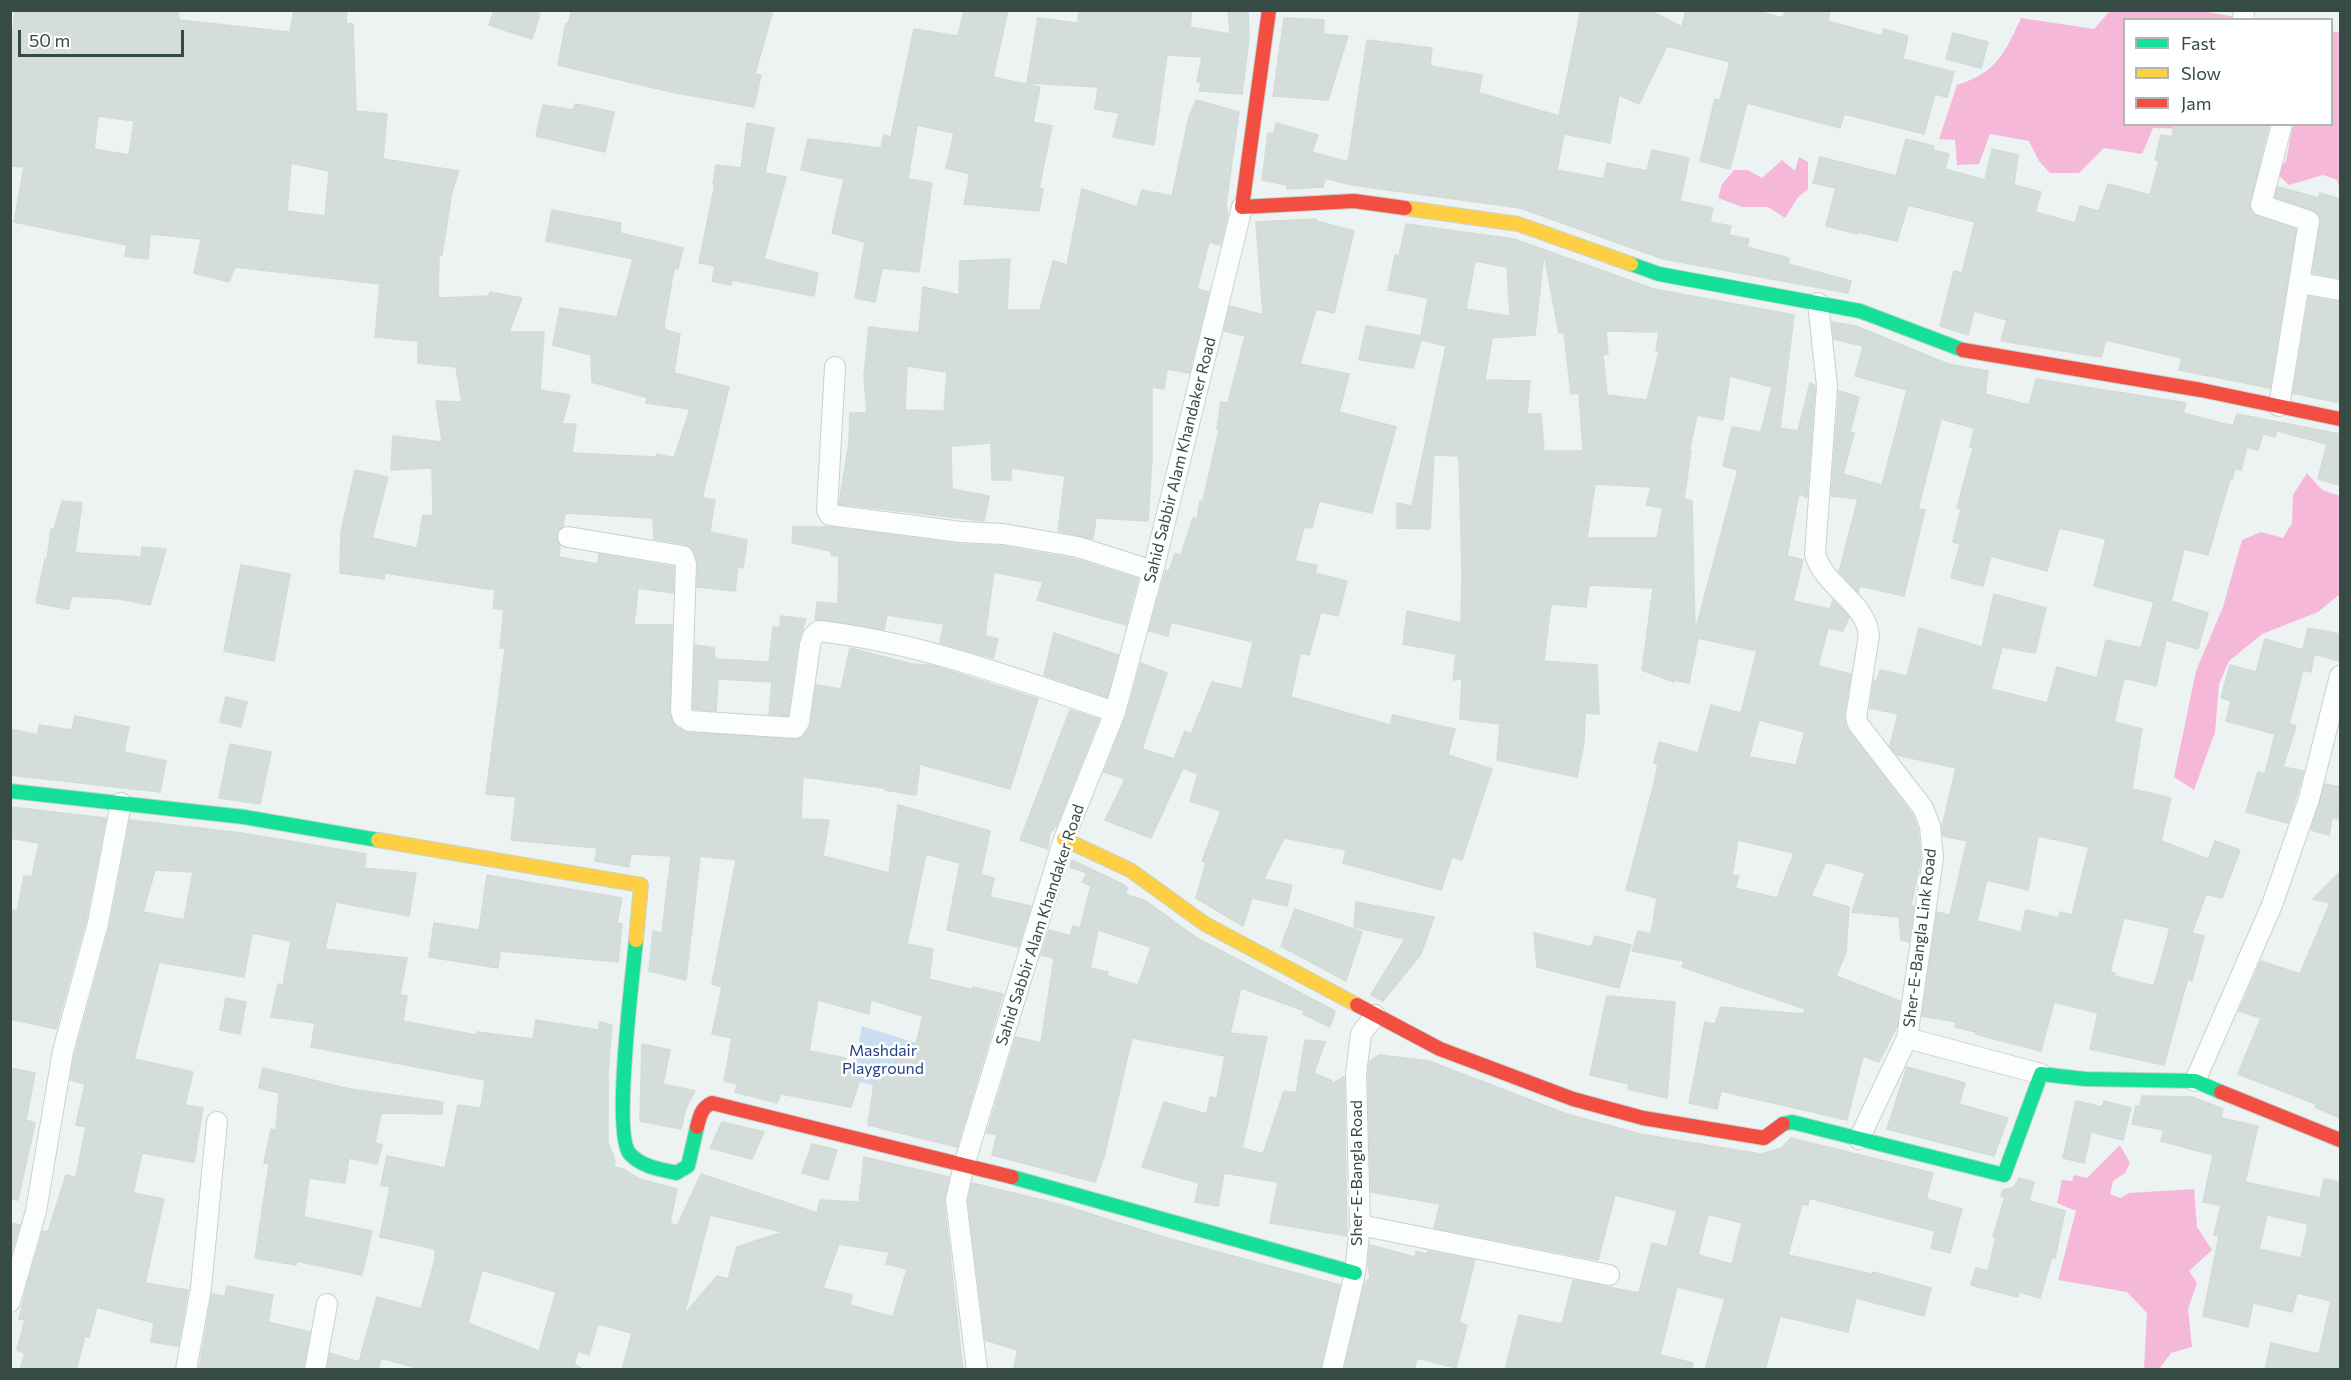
<!DOCTYPE html>
<html>
<head>
<meta charset="utf-8">
<style>
  body { margin:0 }
  #map { position:relative; width:2351px; height:1380px; overflow:hidden; background:#ecf3f2; font-family:Commissioner,sans-serif }
  canvas { display:block }
  .frame { position:absolute; inset:0; border:12px solid #364b44; pointer-events:none }
  .legend { position:absolute; left:2123px; top:18px; width:210px; height:108px; box-sizing:border-box; background:#fff; border:2px solid #afb7b4; margin:0; padding:8px 10px; list-style:none; font-size:18px; color:#364b44 }
  .legend li { display:flex; align-items:center; gap:12px; height:30px }
  .legend b { width:30px; border:2px solid #afb7b4 }
  .scale { position:absolute; left:18px; top:30px; width:166px; height:27px; box-sizing:border-box; border:3px solid #364b44; border-top:0; padding-left:8px; font-size:18px; line-height:21px; white-space:nowrap; color:#364b44; -webkit-text-stroke:4px #fff; paint-order:stroke }
</style>
</head>
<body>
<div id="map">
<canvas width="2351" height="1380"></canvas>
<div class="frame"></div>
<ul class="legend">
<li><b style="height:8px;background:#16e098"></b>Fast</li>
<li><b style="height:8px;background:#ffcf43"></b>Slow</li>
<li><b style="height:8px;background:#f24e42"></b>Jam</li>
</ul>
<div class="scale">50 m</div>
</div>
<script>
const c = document.querySelector('canvas').getContext('2d');
c.lineJoin = 'round';
function fillPath(path, color) {
  c.fillStyle = color;
  c.fill(path, 'evenodd');
}
function stroke(path, color, width, dash) {
  c.strokeStyle = color;
  c.lineWidth = width;
  c.lineCap = dash ? 'butt' : 'round';
  c.setLineDash(dash || []);
  c.stroke(path);
}
function drawText(font, color, halo, rows, align = 'center') {
  c.font = font + ' Commissioner,sans-serif';
  c.lineWidth = 5;
  c.setLineDash([]);
  c.textBaseline = 'middle';
  c.strokeStyle = halo;
  c.fillStyle = color;
  for (const [text, x, y, turn = 0] of rows) {
    c.save();
    c.translate(x, y);
    c.rotate((+turn || 0) * Math.PI / 180);
    c.textAlign = isNaN(turn) ? turn : align;
    if (halo) c.strokeText(text, 0, 0);
    c.fillText(text, 0, 0);
    c.restore();
  }
}
fillPath(new Path2D(`
  M862 1026 970 1060 956 1106 852 1080Z`), '#c9def0');
fillPath(new Path2D(`
  M2110 11H2203L2235 17 2234 20H2124V124L2193 125 2191 129 2153 128 2142 154 2104 148 2079 173H2050L2039 161 2029 141 1990 134 1979 164 1957 165 1955 140 1939 139 1957 85C1996 73 2005 53 2021 18L2094 29Z
  M2332 31 2340 33V189L2337 180 2323 175 2289 185 2276 173 2286 161 2293 125 2332 124Z
  M1799 157 1808 162V189L1798 197 1785 218 1768 207H1742L1718 198 1722 184 1734 170H1748L1762 178 1782 160 1795 171Z
  M2307 473 2322 490 2340 496V594L2318 612 2262 634 2229 661 2219 684 2215 732 2194 790 2174 777 2196 671 2223 607 2242 540 2261 532 2283 538 2292 523 2293 495Z
  M2120 1145 2130 1163 2125 1173 2113 1181 2110 1194 2120 1198 2129 1193 2194 1189 2197 1227 2212 1250 2189 1271 2197 1283 2188 1309 2192 1347 2171 1353 2159 1369H2144L2147 1313 2127 1292 2058 1280 2076 1211 2057 1203 2062 1180 2072 1181 2074 1175 2087 1178Z`), '#f5b8d8');
const building = new Path2D(`
  M15 10H178L179 20 290 32 294 10H347L346 23 353 24 356 111 387 114 383 159 459 171 452 191 442 255H439L438 298 489 296 490 292 522 298 509 332H544L540 390 570 395 562 424H576L572 453 656 457 657 454 674 458 690 409 646 403 648 398 592 382 591 355 553 345 560 308 617 317 633 259 546 241 552 210 621 223 620 233 683 248 678 269 674 268 664 326 665 330 680 334 674 373 729 387 702 498 715 500 710 532 747 540 743 568 738 567 735 591 697 587 698 564 694 551 685 544 654 539 653 518 565 513 563 526 556 536 560 546 559 557 598 564 599 554 674 567 673 593 638 588 634 625H672L670 714 676 727 689 733 801 738 811 724 816 685 841 689 850 648 912 664 935 666 1038 699 1010 789 920 764 916 795 885 790V788L803 777 801 819 829 820 823 856 889 873 898 805 990 831 981 875 994 878 990 897 1031 906 1018 947 947 930 960 863 926 854 907 944 933 949 929 979 973 990V987L1003 994 957 1147 868 1125 875 1076 893 1079 898 1053 913 1056 923 1016 871 1000 869 1014 818 1000 809 1051 846 1058 844 1070 862 1073 851 1107 781 1094 777 1103 735 1092 738 1084 724 1081 732 1038 712 1034 722 987 712 984 736 860 700 856 686 980 649 971 653 931 662 933 671 856 631 854 629 867 595 861 597 848 511 840 516 797 486 794 505 648H500L504 610 493 608 495 590 385 573 384 579 340 573 341 532 355 470 388 477 372 538 417 548 423 515 433 516 432 468 391 470 393 436 442 442 436 401 462 402 456 367 418 363V341L375 337 380 284 235 267 229 282 194 273 201 239 150 234 148 259 125 256 127 245 14 222 24 167 10 166V29L13 30ZM98 116 134 121 129 155 94 149ZM291 163 329 171 325 216 287 211Z
  M494 10H530L540 14 532 39 489 25Z
  M572 10H773L755 74 761 75 754 107 671 92 558 65 566 23 568 24Z
  M964 10H1008L993 77 1040 87 1033 122 1052 126 1039 188 1043 189 1039 211 964 204 970 174 946 168 954 133 917 125 908 179 932 183 919 272 882 268 875 302 855 298 865 242 832 233 844 179 801 170 808 139 881 148 884 135 891 137 914 29 958 36Z
  M1079 10H1192L1190 27 1230 34 1228 10H1248L1249 38 1242 94 1199 91 1202 83 1197 82 1202 57 1167 55 1154 145 1113 137 1119 113 1095 109 1098 87 1027 83 1038 18 1078 23Z
  M1581 10H1649L1682 27 1686 10H1753L1783 18 1785 10H1830L1828 21 1882 36 1884 29 1908 36 1903 59 1954 72 1947 97 1935 94 1924 134 1844 114 1840 128 1747 103 1730 169 1700 161 1715 99 1720 100 1730 62 1667 46 1639 104 1619 95 1610 143 1564 134 1557 170 1604 179 1607 163 1647 171 1652 150 1689 158 1680 201 1713 208 1710 222 1731 226 1729 235 1749 239 1747 247 1789 258 1788 264 1851 281 1848 293 1663 259 1520 208 1352 185 1325 178 1323 187 1287 189V185L1262 180 1268 133 1274 134 1276 123 1318 135 1312 152 1348 162 1367 40 1432 48 1430 66 1482 75 1479 93 1559 116Z
  M1284 18 1324 20 1323 34 1348 36 1328 100 1273 96Z
  M1953 33 1988 42 1981 68 1946 59Z
  M1196 100 1239 112 1226 205 1228 214 1220 245 1209 242 1197 289 1209 292 1189 373 1167 369 1164 389 1152 387V458L1148 521 1096 518 1093 539 1058 531 1065 476 1011 468V480H992L991 443 951 446 952 489 989 496 984 521 839 504 849 443 850 413H867L864 376 869 327 919 333 923 287 959 295 960 261 1010 259 1007 310H1040L1053 261 1067 265 1082 189 1137 207 1142 190 1172 196 1189 117ZM907 366 947 372 944 411 905 410Z
  M575 104 614 112 605 152 536 136 543 105 573 110Z
  M747 123 774 128 765 173 786 177 764 259 818 273 814 296 732 280 731 285 712 281 715 266 699 263 715 184H713L716 165 741 168Z
  M2174 124H2269L2249 207 2257 216 2296 229 2270 388 2179 370 2182 358 2106 340 2101 357 2001 341 2007 320 1974 311 1968 335 1940 326 1954 271 1962 273 1975 222 1908 205 1897 241 1858 232 1857 234 1826 226 1836 188 1813 183 1820 157 1896 176 1906 139 1934 146 1933 150 1949 154 1945 169 1985 180 1992 149 2018 155 2014 185 2041 192 2035 212 2075 223 2080 206 2099 211 2108 184 2150 195 2159 161 2155 160 2161 135 2172 137Z
  M2278 187 2319 198 2320 193 2340 199V278L2313 273 2320 217 2313 210 2275 197Z
  M1316 219V221L1354 231 1334 313 1316 309 1300 364 1349 374 1339 412 1396 427 1372 513 1319 501 1312 528 1304 527 1295 561 1317 565 1315 573 1347 581 1338 616 1321 612 1309 655 1300 653 1291 697 1390 725 1393 715 1455 729 1448 755 1492 769 1462 860 1452 857 1441 890 1343 863 1346 850 1284 838 1264 879 1292 885 1287 906 1252 898 1243 926 1196 898 1206 863 1202 861 1221 811 1190 801 1198 774 1183 768 1151 838 1105 820 1125 779 1104 772 1126 716 1141 663 1167 673 1142 749 1174 759 1185 731 1191 734 1212 682 1242 689 1253 642 1171 622 1168 636 1149 631 1166 570 1169 571 1175 554 1181 555 1193 518 1197 519 1200 501H1203L1219 430 1217 429 1221 402 1228 403 1245 336 1224 331 1230 306 1263 315 1256 222Z
  M1406 224 1514 239 1654 289 1794 315 1780 428 1798 431 1810 383 1815 386 1807 498 1799 493 1787 556 1803 560 1793 601 1830 609 1833 600 1849 617 1843 631 1828 628 1818 666 1851 674 1844 715 1846 727 1912 814 1918 829 1921 858 1911 906H1914L1909 942 1901 940 1899 917 1852 912 1865 873 1826 862 1811 896 1849 907 1846 952 1836 976 1900 1001 1897 1026 1879 1062 1863 1056 1847 1120 1721 1091 1717 1109 1689 1103 1705 1022 1715 1024 1721 1007 1804 1014 1805 1009 1682 967 1684 961 1632 951 1638 931 1651 934 1657 898 1626 890 1654 784 1658 764 1654 763 1659 742 1698 753 1711 705 1741 713 1757 651 1698 638 1689 683 1674 680V682L1642 670 1653 588 1589 585 1586 607 1551 604 1544 661 1597 665 1599 714 1585 713 1584 743 1577 777 1497 760 1500 724 1460 719 1462 679 1453 680 1456 654 1403 644 1407 611 1461 623 1462 575 1459 456 1434 455 1430 529 1397 528V503L1412 506 1446 346 1421 340 1413 368 1359 360 1366 326 1421 336 1428 298 1388 290 1395 255 1399 256ZM1544 254 1559 333H1564L1571 394 1579 393 1583 451H1544L1541 414H1527L1530 381 1485 380 1492 338 1535 335ZM1475 261 1507 267 1510 316 1466 309ZM1606 331 1659 332 1656 351 1659 352 1647 400 1607 395 1603 355 1608 354ZM1730 376 1772 387 1761 432 1732 427 1723 466 1738 470 1695 632 1692 501 1684 499 1691 451H1689L1697 415 1723 420ZM1595 484 1651 487 1646 505 1663 508 1657 538H1587ZM1759 720 1805 732 1796 765 1749 757ZM1738 840 1794 853 1777 898 1735 888 1739 876 1732 875Z
  M2309 297 2340 302V403L2293 393Z
  M1832 322 1856 326 1948 364 1988 371 1985 394 2029 405 2036 379 2186 403 2183 413 2233 426 2237 414 2340 434V485L2318 479 2327 444 2277 431 2275 437 2263 434 2258 450 2247 447 2241 470 2235 468 2232 480 2230 479 2208 555 2184 549 2171 601 2208 613 2198 649 2166 640 2156 686 2124 678 2114 722 2142 729 2132 789 2171 798 2161 841 2208 859 2215 841 2240 850 2222 898 2206 894 2192 933 2204 936 2192 981 2188 979 2184 992 2164 1065 2090 1049 2098 1013 2054 1002 2041 1051 1975 1034 1976 1032 1955 1027 1956 1022 1922 1016 1937 912 1950 915 1967 841 1943 836 1942 827 1956 768 1897 755 1890 746 1898 714 1870 708 1874 680 1877 681 1880 670 1907 676 1919 628 1982 647 1994 594 2046 608 2035 653 2002 647 1991 689 2047 703 2057 667 2097 678 2106 640 2141 648 2154 602 2094 586 2106 539 2059 528 2047 571 1991 556 1983 586 1951 578 1960 544 1953 542 1961 509 1957 508 1973 448 1970 447 1974 428 1941 419 1918 509 1925 510 1904 596 1860 586 1858 592 1839 572 1858 499 1831 496 1839 391 1859 397 1850 432 1854 433 1843 474 1882 485 1907 390 1855 376 1863 346 1834 339ZM2038 836 2089 847 2072 915 2060 912 2059 918 2026 910 2021 932 1977 921 1987 880 2028 890ZM2124 918 2170 928 2154 986 2114 976 2115 973 2110 972Z
  M62 501 82 503 75 553 141 557 142 547 166 549 150 605 119 599 71 596 69 609 36 603 45 559 47 560 51 529 54 530Z
  M793 527H832L960 544 1002 546 1075 559 1138 579 1126 625 1037 600 1043 582 994 572 985 636 998 639 993 658 940 643 944 624 887 615 884 630 815 620 817 602 838 604 839 556 831 555V551L792 543Z
  M241 565 290 574 274 661 224 651Z
  M781 616 806 619 798 643 788 716 769 714 772 682 718 679 716 711 693 709 695 645 714 648 715 659 769 662 773 627H780Z
  M2308 628 2340 634V661L2314 654 2311 672 2303 670 2289 724 2296 726 2283 767 2304 771 2288 823 2246 812 2258 772 2265 774 2275 734 2226 721 2231 701 2221 698 2230 665 2256 672 2265 639 2303 650Z
  M1054 633 1118 655 1107 697 1044 675Z
  M226 697 247 702 241 727 220 722Z
  M1070 710 1099 719 1057 825 1050 833 1048 849 1020 840Z
  M75 716 129 727 124 752 166 761 160 792 10 775V729L38 735 39 725 72 730Z
  M230 744 271 752 260 804 219 798Z
  M2325 784 2340 787 2338 819 2332 818 2329 835 2311 830Z
  M10 807 106 818 86 920 56 1029 10 1019V910L17 911 24 876 32 877 39 843 10 838Z
  M130 820 242 833 366 854 364 868 416 873 409 916 336 902 325 949 407 958 400 995 407 996 403 1021 476 1035 477 1032 533 1039 536 1020 598 1030 600 1022 612 1025 608 1072V1142L615 1160 614 1167 623 1169 639 1179 677 1189 670 1223 677 1226 701 1174 817 1213 820 1200 859 1202 864 1157 949 1177 944 1201 963 1370H622L632 1333 598 1324 589 1355 578 1351 574 1364 584 1370H424L381 1358 378 1370H327L330 1353 359 1362 377 1297 421 1309 435 1260V1249L380 1237 390 1187 381 1185 387 1156 445 1168 458 1105 481 1108 485 1080 311 1047 315 1023 271 1017 278 984 283 985 291 941 252 933 244 977 159 962 134 1059 193 1072 185 1105 203 1108 194 1162 142 1153 133 1193 164 1199 145 1283 188 1290 178 1346 151 1342 154 1323 97 1307 89 1337 85 1336 76 1370H20L25 1353 17 1350 25 1320 19 1319 28 1282 43 1231 48 1232 66 1175 76 1177 86 1127 76 1125 85 1084 70 1080 75 1054 110 925ZM155 870 193 872 184 920 143 912ZM710 1215 783 1232 737 1247 728 1279 717 1276 684 1315ZM839 1244 889 1252 886 1264 907 1269 893 1317 850 1305 852 1295 823 1288ZM482 1270 556 1292 539 1351 468 1323Z
  M1072 860 1122 884 1128 888 1125 894 1146 901 1197 938 1335 1011 1330 1027 1303 1014 1305 1011 1241 988 1230 1033 1267 1037 1242 1148 1263 1154 1284 1091 1296 1093 1305 1040 1325 1042 1314 1073 1332 1081 1330 1085 1344 1077 1347 1236 1270 1223 1278 1182 1224 1173 1218 1206 1195 1202 1199 1183 1142 1167 1164 1102 1207 1114 1210 1097 1217 1098 1225 1056 1132 1038 1104 1157 1095 1182 992 1155 997 1135 987 1133 1016 1037 1041 1043 1054 958 1041 955 1049 930 1070 936 1073 926 1080 928 1091 886 1082 882 1087 873 1070 867ZM1098 930 1151 947 1138 985 1107 976 1108 972 1090 968Z
  M2340 872V1118L2315 1107 2316 1104 2238 1074 2261 1018 2239 1011 2261 961 2300 974 2330 903 2313 899Z
  M487 875 622 898 617 923 622 924 618 962 500 951 498 968 429 957 434 923 479 930Z
  M1356 902 1434 917 1421 954 1383 1001 1371 995 1405 939 1354 927Z
  M1295 909 1362 932 1346 981 1281 946Z
  M1534 933 1591 947 1595 936 1631 945 1619 988 1537 967Z
  M1607 996 1675 1002 1667 1098 1628 1089 1629 1084 1590 1075Z
  M226 998 246 1002 240 1034 220 1030Z
  M642 1044 670 1050 663 1084 695 1091 686 1108 681 1129 640 1121Z
  M1379 1055 1429 1061 1567 1114 1640 1134 1761 1154 1782 1148 1791 1138 1933 1173 1926 1199 1962 1209 1950 1253 1931 1248 1935 1231 1809 1198 1808 1205 1802 1204 1788 1255 1872 1274 1873 1272 1931 1288 1924 1316 1856 1298 1848 1332 1780 1316 1765 1370H1705L1725 1299 1677 1287 1660 1355 1693 1363 1692 1370H1505L1519 1315 1562 1324 1573 1280 1639 1293 1652 1243 1667 1247 1677 1211 1615 1195 1598 1260 1434 1228 1440 1204 1371 1192 1368 1075 1370 1061ZM1708 1214 1742 1223 1732 1264 1698 1255Z
  M1907 1067 1965 1083 1959 1104 2008 1118 1994 1156 1887 1129Z
  M10 1068 35 1073 26 1120 35 1123 18 1200 10 1199Z
  M263 1068 350 1089 443 1102 442 1114 381 1113 375 1143 382 1145 377 1164 349 1158 345 1183 309 1178 304 1217 372 1231 362 1275 297 1261 296 1265 255 1258 269 1164 264 1163 271 1129 276 1130 279 1093 259 1088Z
  M2142 1096 2192 1097 2223 1109 2221 1118 2258 1126 2245 1182 2320 1198 2324 1179 2340 1182V1370H2265L2271 1343 2319 1354 2331 1301 2297 1293 2292 1312 2253 1303 2248 1327 2203 1316 2219 1236 2214 1235 2221 1205 2203 1202 2213 1155 2161 1141 2164 1130 2132 1124 2136 1106 2140 1107ZM2267 1215 2308 1224 2301 1258 2259 1249Z
  M2076 1101 2102 1107 2104 1101 2131 1108 2123 1140 2091 1132 2084 1163 2063 1158Z
  M722 1122 764 1132 752 1159 710 1148Z
  M812 1144 837 1150 828 1180 802 1173Z
  M2019 1178 2034 1182 2029 1201 2065 1211 2055 1258 2052 1257 2040 1298 2019 1292 2018 1297 1971 1285 1976 1268 1988 1271 1996 1237H1993L2005 1197 2001 1196 2003 1190 2014 1187Z
  M972 1183 1059 1204 1167 1238 1340 1285 1320 1370H1024L1014 1367 1018 1350 985 1340 968 1201Z
  M10 1223 20 1225 10 1257Z
  M1370 1245 1415 1257 1416 1251 1427 1254 1428 1251 1475 1260 1459 1323 1467 1325 1456 1368 1417 1358 1414 1370H1344L1364 1285 1370 1277 1368 1265Z
  M227 1286 273 1295 268 1322 310 1332 303 1370H199L212 1294 225 1296Z`);
fillPath(building, '#d4ddda');
stroke(building, '#d1dcd9', 1.5);
const street = new Path2D(`
  M2243 20 2244 10
  M2299 283 2340 290
  M1818 303 1827 386 1815 554C1824 587 1865 601 1869 635L1856 717 1858 724 1923 808 1930 826 1933 858 1907 1038 1859 1139
  M835 367 827 510 830 515 961 532 1003 534 1078 547 1153 571
  M2279 406 2309 221 2261 205 2282 124
  M568 537 683 556 686 564 681 711 683 717 690 721 795 728 799 722 810 645 813 636 819 631C922 643 1017 679 1115 712
  M1907 1038 2041 1074
  M2195 1081 2272 905 2309 799 2340 676
  M1360 1225 1609 1275
  M10 1302 36 1211 63 1051 98 923 121 803
  M186 1370 201 1288 217 1122
  M315 1370 327 1304
  M977 1370 956 1200 964 1165 1064 839 1115 712 1153 571 1242 207
  M1332 1370 1355 1273 1360 1225 1356 1074 1361 1034 1375 1015`);
const fast = new Path2D(`
  M1631 264 1659 274 1860 311 1963 350
  M10 791 244 817 378 840
  M636 940C633 974 612 1135 630 1154 642 1167 660 1169 676 1173L688 1166 697 1127
  M1783 1124 1792 1122 2004 1175 2041 1074 2085 1079 2195 1081 2221 1092
  M1012 1177 1355 1273`);
const slow = new Path2D(`
  M1405 208 1518 224 1631 264
  M1064 839 1130 870 1205 924 1357 1005
  M378 840 641 885 636 940`);
const jam = new Path2D(`
  M1269 10 1242 207 1354 201 1405 208
  M1963 350 2201 390 2340 419
  M1357 1005 1440 1049 1573 1099 1643 1118 1764 1138 1783 1124
  M2221 1092 2340 1140
  M697 1127C700 1116 701 1108 712 1103L1012 1177`);
stroke(street, '#c9d1cf', 22);
stroke(fast, '#c4d4d1', 16);
stroke(slow, '#c4d4d1', 16);
stroke(jam, '#c4d4d1', 16);
stroke(street, '#fcfdfd', 20);
stroke(fast, '#16e098', 14);
stroke(slow, '#ffcf43', 14);
stroke(jam, '#f24e42', 14);
drawText('16px', '#364b44', '#fff', [
  ["Sahid Sabbir Alam Khandaker Road",1180,460,-76],
  ["Sahid Sabbir Alam Khandaker Road",1040,925,-72],
  ["Sher-E-Bangla Link Road",1920,938,-83],
  ["Sher-E-Bangla Road",1357,1173,-90]
]);
drawText('16px', '#213f84', '#fff', [
  ["Mashdair",883,1051],
  ["Playground",883,1069]
]);
</script>
</body>
</html>
